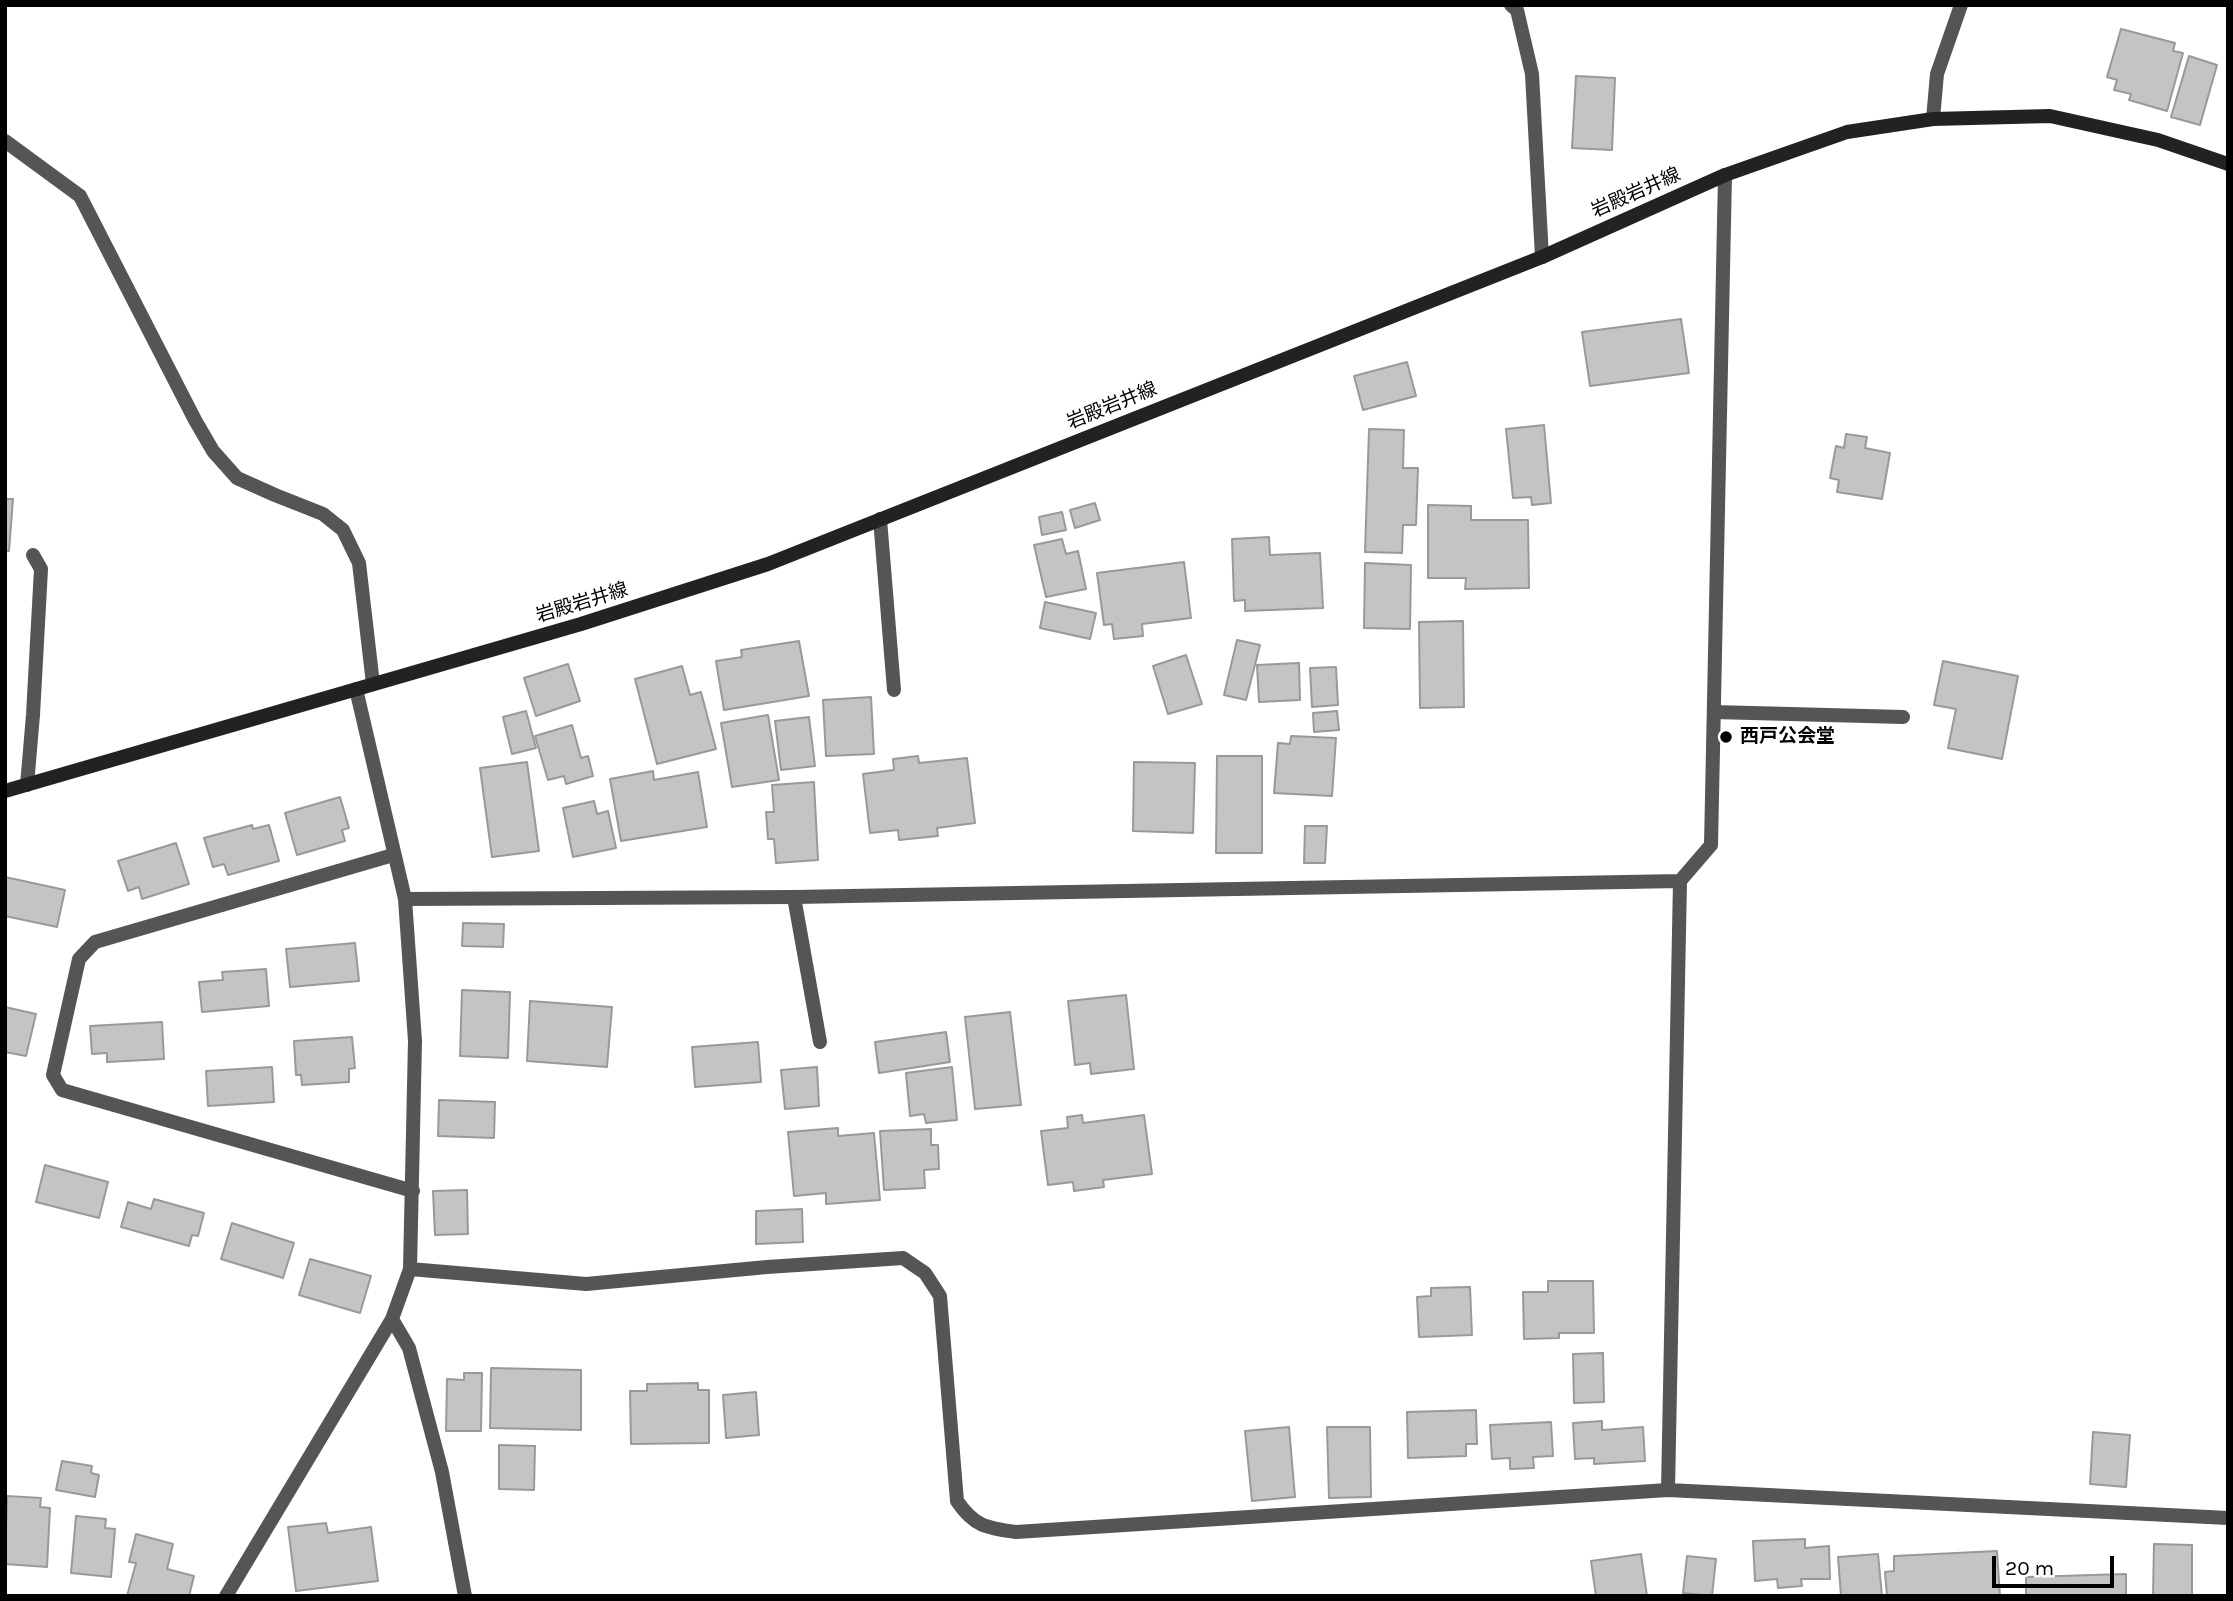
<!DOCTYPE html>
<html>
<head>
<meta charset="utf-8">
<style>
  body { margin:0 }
  #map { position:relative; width:2233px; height:1601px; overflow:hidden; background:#fff; font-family:Karla,sans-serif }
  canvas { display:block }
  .frame { position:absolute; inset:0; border:7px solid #000; pointer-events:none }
  .scale { position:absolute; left:1992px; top:1556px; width:122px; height:32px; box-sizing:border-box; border:4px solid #000; border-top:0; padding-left:9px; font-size:21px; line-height:24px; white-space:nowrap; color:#000; -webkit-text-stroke:5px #fff; paint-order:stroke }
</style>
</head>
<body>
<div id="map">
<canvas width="2233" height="1601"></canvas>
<div class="frame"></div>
<div class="scale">20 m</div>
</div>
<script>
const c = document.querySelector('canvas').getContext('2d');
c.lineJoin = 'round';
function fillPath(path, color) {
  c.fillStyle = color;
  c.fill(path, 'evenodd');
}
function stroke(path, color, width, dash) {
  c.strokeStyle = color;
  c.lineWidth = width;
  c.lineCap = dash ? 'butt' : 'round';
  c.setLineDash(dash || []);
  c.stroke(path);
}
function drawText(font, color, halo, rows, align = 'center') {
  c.font = font + ' Karla,"Noto Sans JP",sans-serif';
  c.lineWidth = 7;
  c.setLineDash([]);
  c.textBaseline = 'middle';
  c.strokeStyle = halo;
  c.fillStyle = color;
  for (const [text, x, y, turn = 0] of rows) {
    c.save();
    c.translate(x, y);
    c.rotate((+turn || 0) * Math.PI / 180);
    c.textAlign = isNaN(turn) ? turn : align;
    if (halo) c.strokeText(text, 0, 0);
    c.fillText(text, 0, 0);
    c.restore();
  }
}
const building = new Path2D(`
  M2121 29 2175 43 2173 51 2183 53 2167 111 2129 100 2131 94 2114 90 2117 80 2107 77Z
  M2189 56 2217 65 2200 125 2171 117Z
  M1576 76 1615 78 1612 150 1572 148Z
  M1681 319 1689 373 1590 386 1582 332Z
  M1407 362 1416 396 1363 410 1354 376Z
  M1544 425 1551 503 1532 505 1531 497 1513 498 1506 429Z
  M1369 429 1404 430 1403 468H1418L1416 525H1403L1402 553 1365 552Z
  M1846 434 1867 437 1865 448 1890 453 1882 499 1837 492 1839 480 1830 478 1836 446 1844 448Z
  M5 499H13L9 551H5Z
  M1095 503 1100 520 1075 528 1070 510Z
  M1428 505 1471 506V520H1528L1529 588 1465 589 1466 578H1428Z
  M1062 512 1066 530 1042 535 1039 517Z
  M1269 537 1270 555 1320 553 1323 608 1245 611V600L1234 601 1232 539Z
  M1062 539 1066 554 1078 551 1086 589 1046 597 1034 545Z
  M1184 562 1191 618 1142 624 1143 636 1114 639 1112 624 1104 625 1097 573Z
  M1365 563 1411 565 1410 629 1364 628Z
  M1045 602 1096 613 1090 639 1040 628Z
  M1463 621 1464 707 1420 708 1419 622Z
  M1237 640 1260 645 1246 700 1224 695Z
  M799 641 809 696 724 710 716 661 742 657 741 650Z
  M1186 655 1202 704 1168 714 1153 666Z
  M1943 661 2018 676 2002 759 1948 748 1956 709 1934 705Z
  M1299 663 1300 700 1259 702 1257 665Z
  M568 664 580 701 536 716 524 678Z
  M682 666 690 695 701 692 716 749 657 764 635 679Z
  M1336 667 1338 705 1312 707 1310 668Z
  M871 697 874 754 826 756 823 700Z
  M526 711 536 748 512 754 503 717Z
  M1337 711 1339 730 1314 732 1313 713Z
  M768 715 779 780 732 787 721 723Z
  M809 717 815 766 781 770 775 721Z
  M572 725 581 758 588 756 593 776 566 784 564 776 548 780 535 736Z
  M1291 736 1336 738 1332 796 1274 793 1278 743 1290 744Z
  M918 756 919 763 967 758 975 823 937 828 938 836 899 840 898 830 870 833 863 774 894 770 893 759Z
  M1217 756H1262V853H1216Z
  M527 762 539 851 492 857 480 768Z
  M1134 762 1195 763 1193 833 1133 831Z
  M653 771 654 780 698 772 707 827 621 841 610 779Z
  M814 782 818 860 776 863 774 839H768L766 812H774L772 785Z
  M340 797 349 828 342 830 345 841 297 855 285 813Z
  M594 801 597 814 608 811 616 848 573 857 563 808Z
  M252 825 253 829 269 825 279 861 228 875 224 864 213 867 204 838Z
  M1305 826H1327L1325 863H1304Z
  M176 843 189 884 142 899 139 887 128 891 118 861Z
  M5 877 65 890 57 927 5 916Z
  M463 923 504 924 503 947 462 946Z
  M355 943 359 981 290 987 286 949Z
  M266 969 269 1006 202 1012 199 982 223 980 222 972Z
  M462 990 510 992 508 1058 460 1056Z
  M1126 995 1134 1069 1091 1074 1090 1063 1075 1065 1068 1001Z
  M530 1001 612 1007 607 1067 527 1061Z
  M5 1007 36 1014 26 1056 5 1052Z
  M1010 1012 1021 1105 975 1109 965 1017Z
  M162 1022 164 1059 107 1062V1053L92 1054 90 1026Z
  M946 1032 950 1062 879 1073 875 1042Z
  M352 1037 355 1068 349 1069V1082L302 1085 301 1075H296L294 1041Z
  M758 1042 761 1082 695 1087 692 1047Z
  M272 1067 274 1102 208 1106 206 1071Z
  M817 1067 819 1106 785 1109 781 1070Z
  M952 1067 957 1120 926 1123 924 1114 910 1116 906 1073Z
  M439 1100 495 1102 494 1138 438 1136Z
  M1082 1115 1083 1123 1144 1115 1152 1174 1103 1180 1104 1187 1074 1191 1073 1182 1048 1185 1041 1131 1068 1128 1067 1117Z
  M838 1128V1136L874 1133 880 1200 826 1204V1193L794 1196 788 1132Z
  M931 1129V1145H938L939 1169 924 1170 925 1188 884 1190 880 1131Z
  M45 1165 108 1182 99 1218 36 1202Z
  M467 1190 468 1234 435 1235 433 1191Z
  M154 1199 204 1213 198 1236 192 1235 189 1246 121 1227 128 1202 151 1209Z
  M802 1209 803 1242 756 1244V1211Z
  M232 1223 294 1243 283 1278 221 1259Z
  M310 1259 371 1276 360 1313 299 1295Z
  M1548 1281H1593L1594 1333H1559V1338L1524 1339 1523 1292H1548Z
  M1470 1287 1472 1335 1419 1337 1417 1297 1431 1296V1288Z
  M1603 1353 1604 1402 1574 1403 1573 1354Z
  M491 1368 581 1370V1430L490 1428Z
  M464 1373H482L481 1431H446L447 1379 464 1380Z
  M698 1383V1390H709V1443L631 1444 630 1391H647V1384Z
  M756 1392 759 1435 726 1438 723 1395Z
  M1476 1410 1477 1444H1466V1456L1408 1458 1407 1412Z
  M1602 1421V1430L1643 1427 1645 1461 1594 1464V1458L1575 1459 1573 1423Z
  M1551 1422 1553 1456 1533 1457 1534 1468 1510 1469V1458L1492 1459 1490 1425Z
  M1289 1427 1295 1497 1252 1501 1245 1431Z
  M1327 1427H1370L1371 1497 1329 1498Z
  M2093 1432 2130 1435 2126 1487 2090 1484Z
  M499 1445 535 1446 534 1490 499 1489Z
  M62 1461 92 1466 91 1473 99 1475 95 1497 56 1490Z
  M7 1496 41 1498 40 1507 50 1508 47 1567 5 1564Z
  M76 1516 106 1519 105 1528 115 1529 111 1577 71 1573Z
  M326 1523 328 1533 371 1527 378 1581 296 1591 288 1527Z
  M136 1534 173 1544 167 1569 194 1576 189 1596H127L136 1563 129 1562Z
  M1805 1539V1548L1829 1546 1830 1579H1801L1802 1586 1778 1588 1777 1579 1755 1581 1753 1541Z
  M2154 1544 2192 1545V1596H2153Z
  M1997 1551 2000 1596H1887L1885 1572 1894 1571V1556Z
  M1641 1554 1647 1596H1596L1591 1561Z
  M1878 1554 1882 1596H1841L1838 1557Z
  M1687 1556 1716 1559 1712 1596 1683 1593Z
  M2126 1574V1596H2026V1577Z`);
fillPath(building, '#c4c4c4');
stroke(building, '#999', 2);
stroke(new Path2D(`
  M880 519 894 690
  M1714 712 1903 717
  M27 785 33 715 41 569 33 555
  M794 897 820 1042`), '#555', 14);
stroke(new Path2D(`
  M1511 5 1517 10 1532 74 1542 257
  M1933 119 1937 74 1961 5
  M5 141 80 196 195 420 213 451 237 478 275 495 323 514 343 530 359 563 373 684
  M393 855 95 942 79 959 53 1075 62 1090 413 1191
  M405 899 794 897 1680 881
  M410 1269 586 1284 767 1267 903 1258 925 1273 940 1296 957 1501C974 1526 986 1528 1016 1532L1668 1490 2228 1518
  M392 1319 409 1348 442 1472 465 1596
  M1668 1490 1680 881 1711 845 1725 175
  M226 1596 392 1319 410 1269 415 1041 405 899 356 689`), '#555', 14);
stroke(new Path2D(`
  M5 791 581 624 768 564 1542 257 1725 175 1847 132 1933 119 2050 116 2158 140 2228 164`), '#222', 14);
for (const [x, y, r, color] of [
  [1726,737,7,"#000"]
]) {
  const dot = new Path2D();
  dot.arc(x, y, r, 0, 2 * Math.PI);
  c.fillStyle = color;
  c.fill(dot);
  stroke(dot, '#fff', 2.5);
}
drawText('19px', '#000', '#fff', [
  ["岩殿岩井線",1636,193,-24],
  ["岩殿岩井線",1112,406,-22],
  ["岩殿岩井線",582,603,-17]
]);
drawText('bold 19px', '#000', '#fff', [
  ["西戸公会堂",1740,737]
], 'left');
</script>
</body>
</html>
